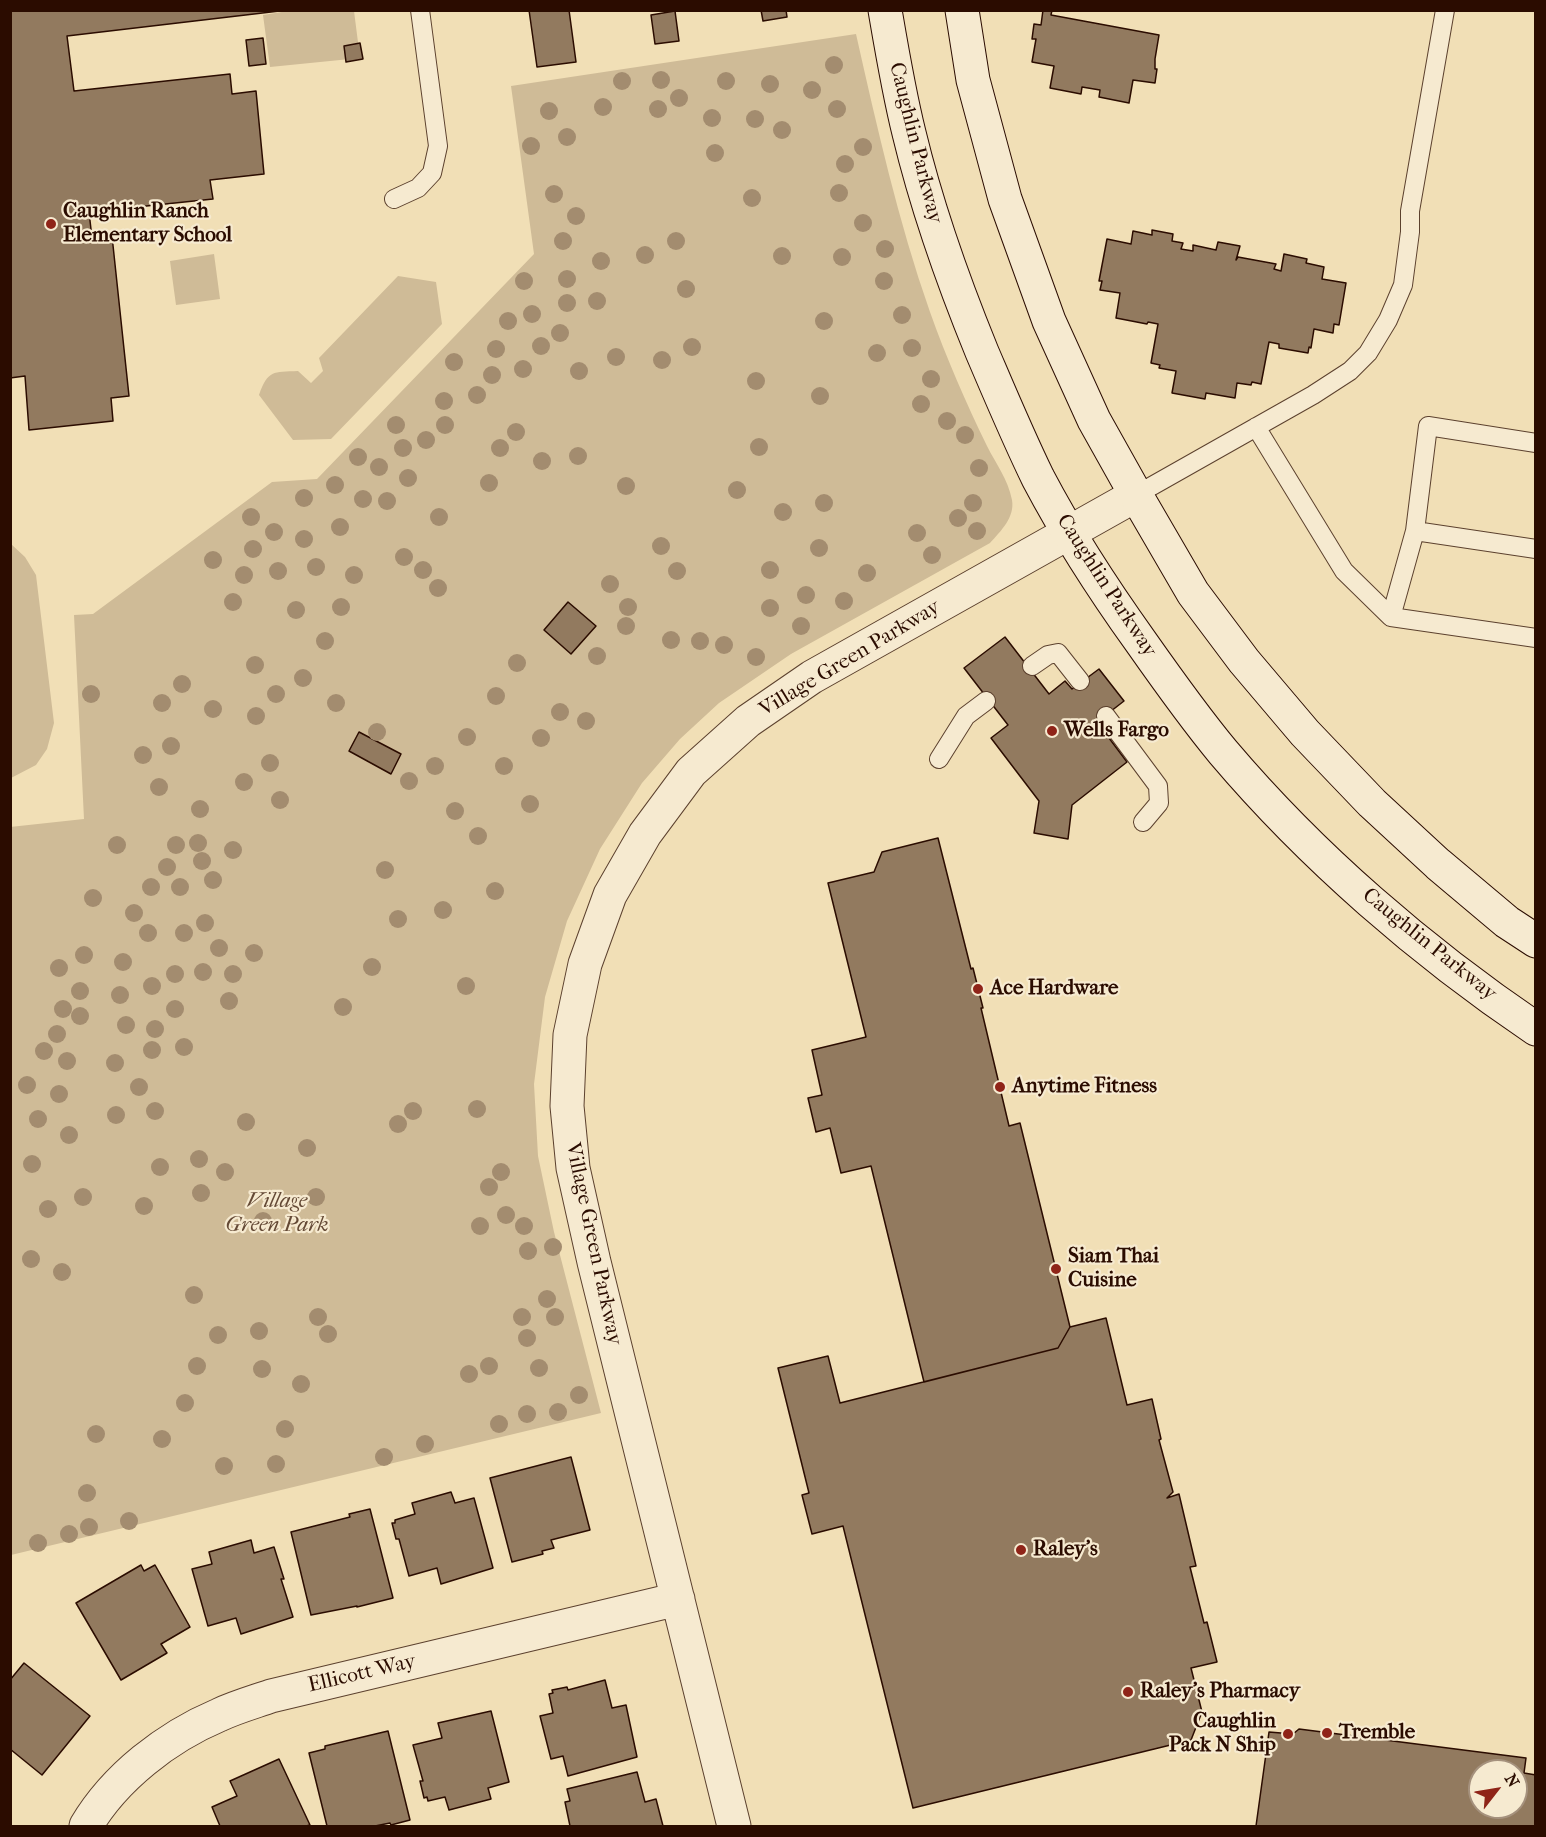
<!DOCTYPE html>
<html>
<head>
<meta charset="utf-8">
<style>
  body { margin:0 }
  #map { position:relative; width:1546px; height:1837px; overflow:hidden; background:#f1dfb6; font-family:"IM FELL French Canon",serif }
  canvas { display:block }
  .frame { position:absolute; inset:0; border:12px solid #2b0c00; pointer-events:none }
  .north { position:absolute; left:1468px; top:1759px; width:60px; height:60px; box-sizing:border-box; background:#f6ead0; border:2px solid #a5917d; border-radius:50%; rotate:59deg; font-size:16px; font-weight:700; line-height:24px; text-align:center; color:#2b0c00 }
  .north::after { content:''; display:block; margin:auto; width:21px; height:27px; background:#8f2418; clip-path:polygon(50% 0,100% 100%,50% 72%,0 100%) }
</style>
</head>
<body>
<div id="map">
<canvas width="1546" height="1837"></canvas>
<div class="frame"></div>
<div class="north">N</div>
</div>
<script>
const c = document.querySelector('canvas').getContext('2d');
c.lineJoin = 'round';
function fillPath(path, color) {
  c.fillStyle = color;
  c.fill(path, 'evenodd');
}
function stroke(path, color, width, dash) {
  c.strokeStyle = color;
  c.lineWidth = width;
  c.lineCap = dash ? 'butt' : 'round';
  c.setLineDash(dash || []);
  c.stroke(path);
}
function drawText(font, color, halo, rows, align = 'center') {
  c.font = font + ' "IM FELL French Canon",serif';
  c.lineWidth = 4.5;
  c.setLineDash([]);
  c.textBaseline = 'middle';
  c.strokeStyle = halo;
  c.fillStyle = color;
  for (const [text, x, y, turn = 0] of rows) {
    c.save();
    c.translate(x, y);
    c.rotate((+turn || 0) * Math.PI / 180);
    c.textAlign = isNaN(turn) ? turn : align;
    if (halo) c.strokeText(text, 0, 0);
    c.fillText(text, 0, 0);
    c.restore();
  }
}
fillPath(new Path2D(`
  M288 11H354L360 58 270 67 263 15Z
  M856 34C877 127 898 221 930 312 946 357 966 403 987 446 996 464 1008 479 1012 500 1015 517 1001 531 990 543L791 654 719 703 680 739 642 783 600 849 567 921 545 997 534 1084 538 1156 554 1232 601 1413 11 1555 10 827 84 819 74 615 93 614 272 482 317 479 534 254 511 86Z
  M214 254 220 299 176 305 170 261Z
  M398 276 436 282 442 324 331 439 293 440 259 395C268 370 273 372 298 371L311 383 323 371 319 358Z
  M11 544 25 557 36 575 54 723 47 749 36 765 11 778Z`), '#cfbb97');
const building = new Path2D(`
  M10 10H288L67 36 74 91 230 74 232 94 256 91 264 174 210 180 213 199 89 212 92 238 112 236 129 396 111 398 113 421 29 430 25 376 10 378Z
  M529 10H569L576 62 537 67Z
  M761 10H786L787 17 763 21Z
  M1043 10H1052L1051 15 1159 35 1155 59V69H1157L1155 83 1133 80 1129 103 1099 97 1100 90 1082 87 1081 94 1050 88 1054 66 1032 62 1036 39H1032L1034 24 1041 25Z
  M675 11 679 41 655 44 651 15Z
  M263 38 266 64 249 66 246 40Z
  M360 43 363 59 346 62 344 46Z
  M1152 230 1173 234 1172 241 1183 243 1181 249 1193 251V245L1216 250 1218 242 1240 246 1236 260 1238 257 1276 264 1274 269 1281 271 1284 254 1307 259 1306 263 1324 267 1322 279 1346 283 1339 325 1334 324 1333 333 1314 329 1311 348 1309 347 1308 353 1279 348V344L1269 342 1261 384 1252 382 1251 385 1237 383 1235 398 1206 393 1205 399 1172 393 1176 371 1159 368 1160 365 1151 363 1158 324 1148 322 1147 324 1116 318 1120 293 1100 290 1102 281H1099L1107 239 1131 244 1133 231 1152 235Z
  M568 602 596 626 571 654 544 630Z
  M1005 637 1049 694 1065 681 1072 689 1099 669 1124 701 1097 722 1127 762 1072 805 1068 839 1034 833 1039 801 991 738 1008 725 964 668Z
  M359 732 401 754 391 774 349 751Z
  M938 838 971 969 973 968 983 1008H981L1009 1126 1020 1123 1070 1327 1058 1348 924 1382 871 1166 841 1173 830 1128 816 1132 808 1098 822 1095 812 1050 866 1037 828 883 874 872 882 852Z
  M1106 1318 1127 1405 1152 1399 1161 1439 1159 1440 1173 1492 1167 1498 1179 1494 1196 1566 1190 1567 1204 1623 1207 1622 1217 1662 1191 1668 1202 1712 1191 1740 913 1808 843 1526 812 1534 802 1495 809 1493 778 1368 828 1356 840 1403 1058 1348 1070 1327Z
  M571 1457 590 1530 551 1540 554 1548 542 1551 543 1554 512 1562 490 1478Z
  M451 1492 455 1503 474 1498 493 1568 441 1584 437 1568 409 1576 399 1539H396L392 1523H395V1520L415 1514 412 1503Z
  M370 1509 393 1598 357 1607V1606L311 1615 291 1532 350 1517 349 1514Z
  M251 1540 254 1553 274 1547 284 1579H281L293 1617 241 1634 236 1618 208 1626 192 1569 212 1564 209 1552Z
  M141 1565 144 1571 155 1565 190 1627 161 1644 167 1653 121 1680 76 1603Z
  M24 1663 90 1716 42 1775 10 1749V1680Z
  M605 1680 612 1708 626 1705 637 1757 568 1776 563 1756 551 1759 540 1716 553 1713 549 1694 553 1693 552 1690 567 1687 568 1690Z
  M491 1711 509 1782 488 1788 491 1799 449 1810 445 1797 428 1801 427 1797 424 1798 420 1781H423L413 1745 442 1738 438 1723Z
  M1299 1729 1526 1758 1524 1773 1536 1775V1826H1256L1269 1732 1293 1734ZM1480 1771H1516V1807H1480Z
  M388 1731 410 1820 391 1825 390 1823 375 1826H327L309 1753 325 1749V1746Z
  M279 1759 310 1825 306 1826H220L212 1807 237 1796 230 1781Z
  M637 1772 645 1802 656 1799 663 1826H570L565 1802 570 1801 567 1789Z`);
fillPath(building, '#927a5f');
stroke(building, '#2b0c00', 1.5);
const lane = new Path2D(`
  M394 199 418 188 432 173 438 146 420 10
  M1256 427 1344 571 1391 617 1415 531
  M1536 443 1428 426 1415 531 1536 549
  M1136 495 1313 395 1350 371 1368 353 1388 320 1403 285 1410 232V211L1445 10
  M1391 617 1536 638
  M1032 666 1048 655 1058 653 1080 681
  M1106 716 1158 786 1159 803 1143 822
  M939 759 966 716 986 701`);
const street = new Path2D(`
  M86 1826C115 1777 167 1737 219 1715 236 1707 254 1702 271 1696L678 1599
  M734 1826 594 1262 573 1168 567 1106 570 1035 585 964 610 895 645 834 691 772 748 721 812 677 1136 495`);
const secondary = new Path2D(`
  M885 10C892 51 899 93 909 133 927 208 953 281 982 352 1000 394 1018 437 1038 478 1068 535 1103 589 1141 642 1167 679 1194 717 1223 752 1312 857 1422 952 1536 1029
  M962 10 973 80 1005 199 1049 321 1094 420 1136 495 1193 593 1244 661 1305 733 1372 803 1438 864 1507 922 1536 941`);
stroke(lane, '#5c412e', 20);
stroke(street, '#5c412e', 35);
stroke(secondary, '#2b0c00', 35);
stroke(lane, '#f6ead0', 18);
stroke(street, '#f6ead0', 33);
stroke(secondary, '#f6ead0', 33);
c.fillStyle = '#a38c6f';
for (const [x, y] of [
  [834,65],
  [661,80],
  [622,81],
  [726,81],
  [770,84],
  [812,90],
  [679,98],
  [603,107],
  [658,109],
  [837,109],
  [549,111],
  [712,118],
  [755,119],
  [782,130],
  [567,137],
  [531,146],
  [863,147],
  [715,153],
  [845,164],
  [839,193],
  [554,194],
  [752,198],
  [576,216],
  [863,223],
  [563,241],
  [676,241],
  [885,249],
  [645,255],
  [782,256],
  [842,257],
  [601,261],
  [567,279],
  [524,281],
  [884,281],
  [686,289],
  [597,301],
  [567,303],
  [532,314],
  [902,315],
  [508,321],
  [824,321],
  [560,333],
  [541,346],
  [692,347],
  [912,348],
  [496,349],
  [877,353],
  [616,357],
  [662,360],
  [454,362],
  [523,369],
  [579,371],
  [492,375],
  [931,379],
  [756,381],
  [477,395],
  [820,396],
  [444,401],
  [921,404],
  [947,421],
  [396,425],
  [445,425],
  [516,432],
  [965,435],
  [426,440],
  [759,447],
  [403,448],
  [500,448],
  [578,456],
  [358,457],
  [542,461],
  [379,467],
  [979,468],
  [408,478],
  [489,483],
  [335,485],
  [626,486],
  [737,490],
  [304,498],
  [363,499],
  [387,501],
  [824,503],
  [973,503],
  [783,512],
  [251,517],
  [439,517],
  [958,518],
  [340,527],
  [977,531],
  [274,532],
  [917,533],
  [304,539],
  [661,546],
  [819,548],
  [253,549],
  [932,555],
  [404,557],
  [213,560],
  [316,567],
  [423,570],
  [770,570],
  [278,571],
  [677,571],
  [867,573],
  [244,575],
  [354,575],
  [610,584],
  [438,588],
  [806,595],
  [844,601],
  [233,602],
  [341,607],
  [628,607],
  [770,608],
  [296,610],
  [626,626],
  [801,626],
  [671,640],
  [325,641],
  [700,641],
  [724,645],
  [597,656],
  [756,657],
  [517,663],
  [255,665],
  [303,678],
  [182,684],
  [91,694],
  [276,694],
  [496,696],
  [162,703],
  [336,703],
  [213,709],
  [560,712],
  [256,716],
  [586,721],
  [377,732],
  [467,737],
  [541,738],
  [171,746],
  [143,755],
  [270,763],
  [435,766],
  [504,766],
  [409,781],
  [244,782],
  [159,787],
  [280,800],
  [530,804],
  [200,809],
  [455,811],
  [478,836],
  [198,843],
  [117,845],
  [176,845],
  [233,850],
  [202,861],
  [167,867],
  [385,870],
  [213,880],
  [151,887],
  [180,887],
  [495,891],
  [93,898],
  [443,910],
  [134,913],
  [398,919],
  [205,923],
  [148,933],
  [184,933],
  [219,948],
  [254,953],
  [84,955],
  [123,962],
  [372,967],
  [59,968],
  [203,972],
  [175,974],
  [233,974],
  [152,986],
  [466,986],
  [80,991],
  [120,995],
  [229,1001],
  [343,1007],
  [63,1009],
  [175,1009],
  [80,1016],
  [126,1025],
  [155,1029],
  [57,1034],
  [184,1047],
  [152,1050],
  [44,1051],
  [67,1061],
  [115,1063],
  [27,1085],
  [139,1087],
  [59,1094],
  [477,1109],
  [155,1111],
  [413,1111],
  [116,1115],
  [38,1119],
  [246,1122],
  [398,1124],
  [69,1135],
  [307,1148],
  [199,1159],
  [32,1164],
  [160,1167],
  [225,1172],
  [501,1172],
  [489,1187],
  [201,1193],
  [83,1197],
  [316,1197],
  [144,1206],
  [48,1209],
  [506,1215],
  [263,1221],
  [480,1226],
  [524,1226],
  [553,1247],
  [528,1251],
  [31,1259],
  [62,1272],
  [194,1295],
  [547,1299],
  [318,1317],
  [522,1317],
  [555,1317],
  [259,1331],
  [328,1334],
  [218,1335],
  [527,1338],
  [197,1366],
  [489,1366],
  [539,1368],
  [262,1369],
  [469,1374],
  [301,1384],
  [579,1395],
  [185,1403],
  [558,1412],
  [527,1414],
  [499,1424],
  [285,1429],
  [96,1434],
  [162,1439],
  [425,1444],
  [384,1457],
  [276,1464],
  [224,1466],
  [87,1493],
  [129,1521],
  [89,1527],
  [69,1534],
  [38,1543]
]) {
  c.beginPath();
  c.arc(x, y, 9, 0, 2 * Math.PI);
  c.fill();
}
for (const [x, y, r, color] of [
  [51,224,6,"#8f2418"],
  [1052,731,6,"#8f2418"],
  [978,989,6,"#8f2418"],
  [1000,1087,6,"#8f2418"],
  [1056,1269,6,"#8f2418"],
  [1021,1550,6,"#8f2418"],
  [1128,1692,6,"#8f2418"],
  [1327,1733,6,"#8f2418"],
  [1288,1734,6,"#8f2418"]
]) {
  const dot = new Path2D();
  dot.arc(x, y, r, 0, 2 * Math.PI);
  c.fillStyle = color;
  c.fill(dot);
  stroke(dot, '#f6ead0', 2);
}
drawText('21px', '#2b0c00', '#f6ead0', [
  ["Caughlin Parkway",915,143,76],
  ["Caughlin Parkway",1106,586,57],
  ["Village Green Parkway",850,659,-31],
  ["Caughlin Parkway",1429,945,39],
  ["Village Green Parkway",593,1244,78],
  ["Ellicott Way",362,1674,-13]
]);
drawText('bold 21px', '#2b0c00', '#f6ead0', [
  ["Caughlin Ranch",63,212],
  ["Elementary School",63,236],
  ["Wells Fargo",1064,731],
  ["Ace Hardware",990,989],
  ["Anytime Fitness",1012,1087],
  ["Siam Thai",1068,1257],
  ["Cuisine",1068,1281],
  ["Raley's",1033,1550],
  ["Raley's Pharmacy",1140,1692],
  ["Caughlin",1276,1722,"right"],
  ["Pack N Ship",1276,1746,"right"],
  ["Tremble",1339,1733]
], 'left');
drawText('italic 21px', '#644935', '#f6ead0', [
  ["Village",277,1202],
  ["Green Park",277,1226]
]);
</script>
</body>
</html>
